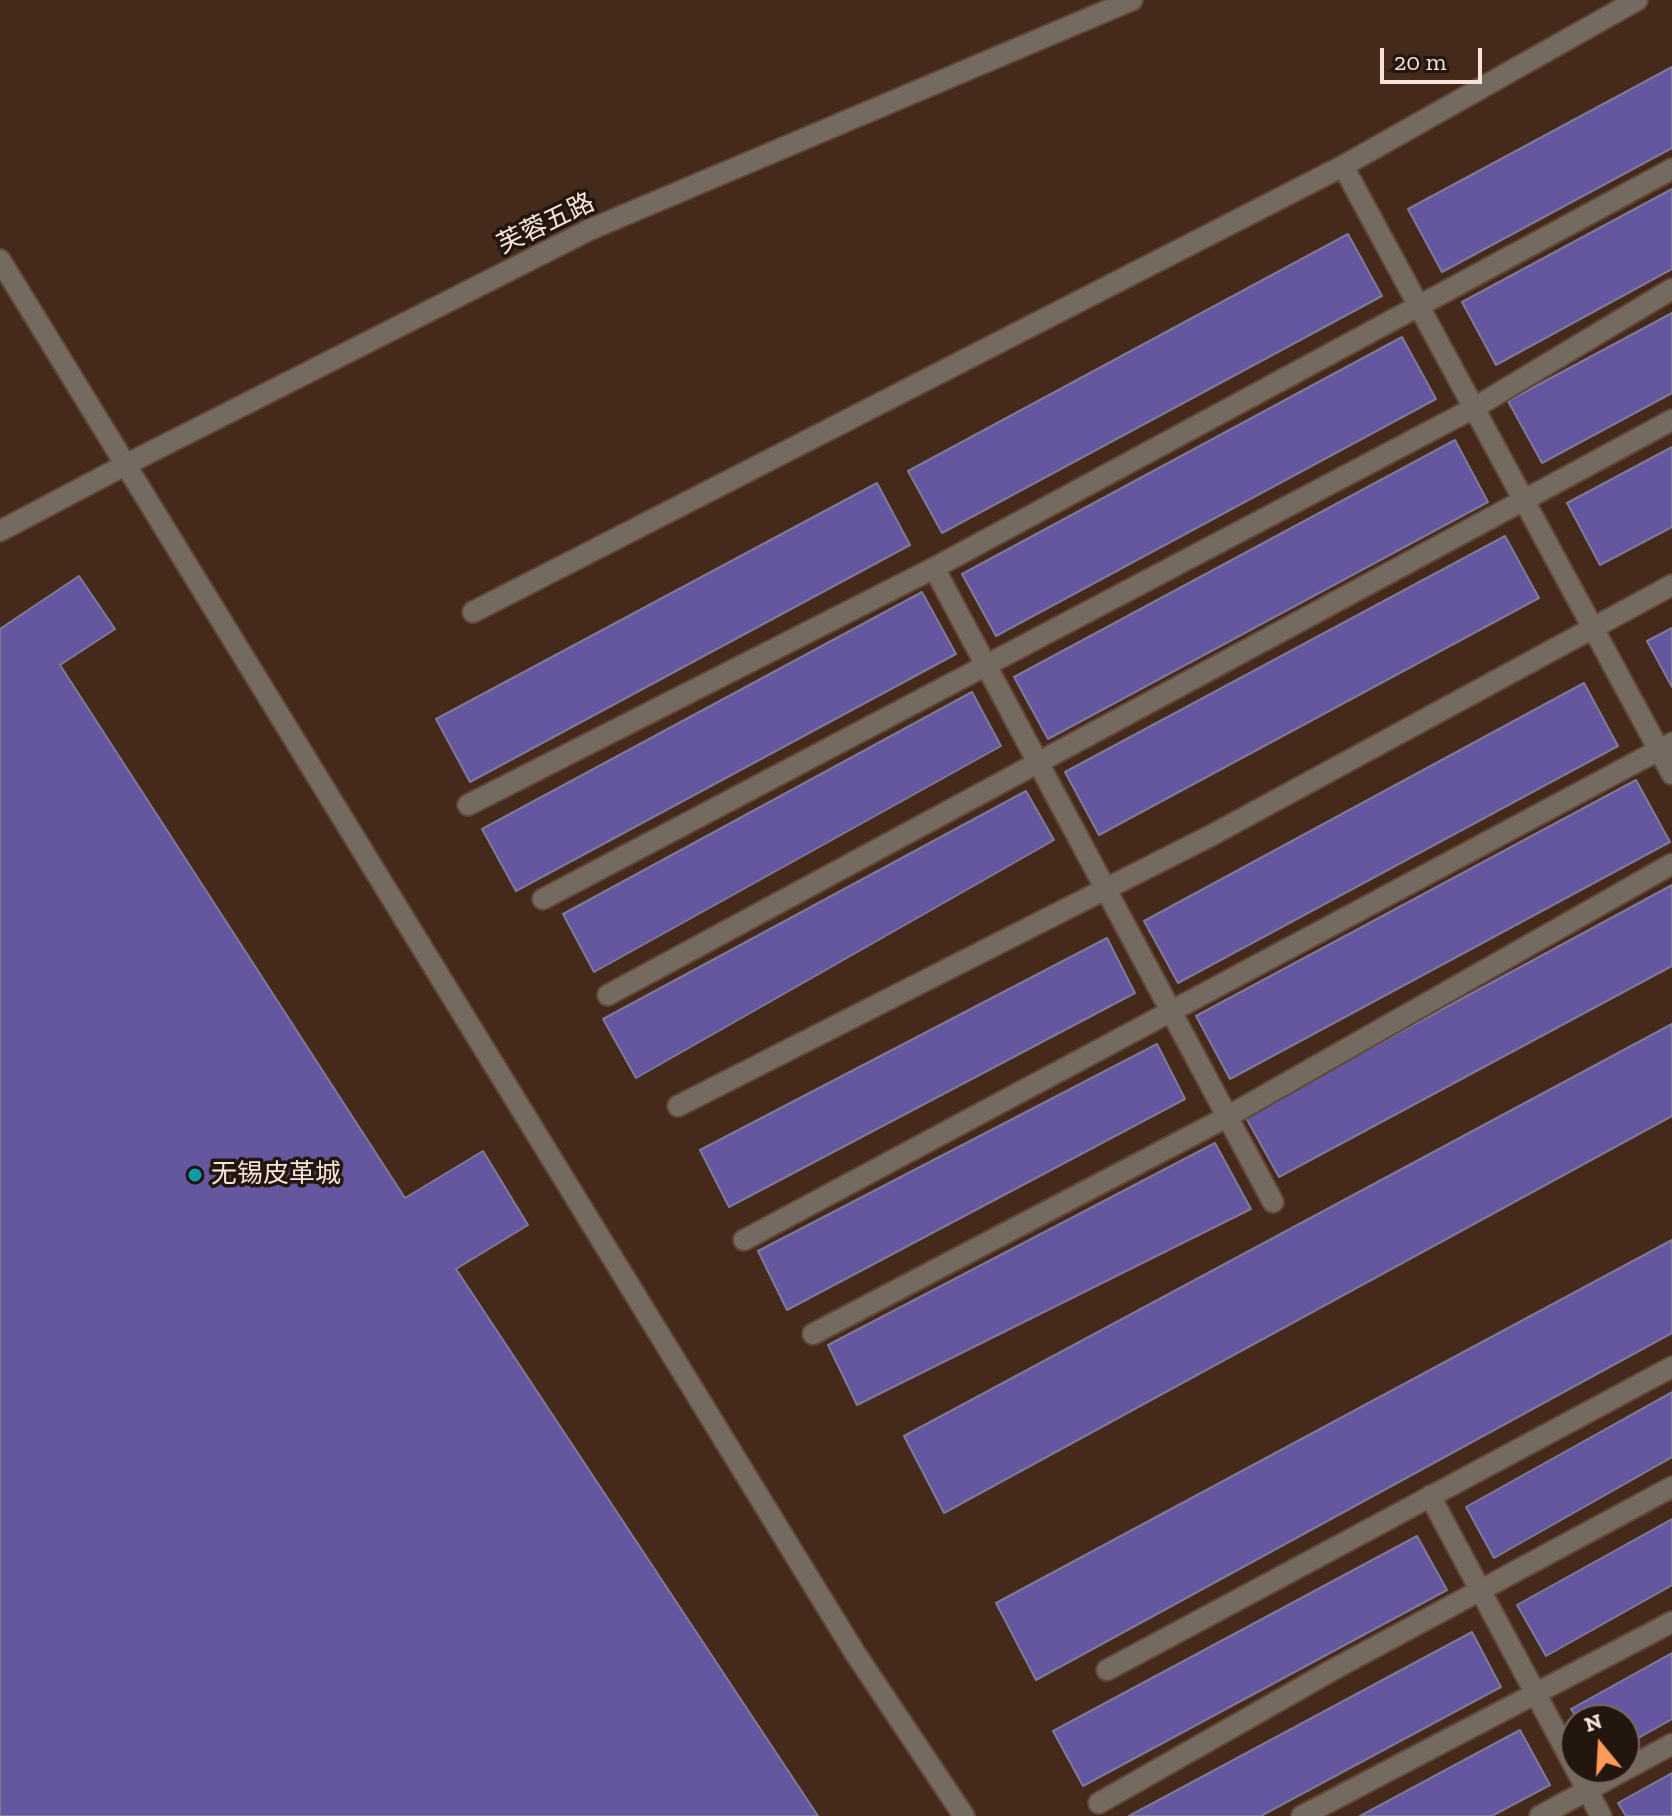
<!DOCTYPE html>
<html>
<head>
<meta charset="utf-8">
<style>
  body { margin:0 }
  #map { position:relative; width:1672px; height:1816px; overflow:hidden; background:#45291b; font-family:"Zilla Slab",serif }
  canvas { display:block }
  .north { position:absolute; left:1560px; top:1704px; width:80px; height:80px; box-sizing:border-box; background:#22160f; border:2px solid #776860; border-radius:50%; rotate:342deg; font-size:22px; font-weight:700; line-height:32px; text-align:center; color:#f6e3da }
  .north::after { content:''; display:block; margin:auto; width:28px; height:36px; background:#fe9b59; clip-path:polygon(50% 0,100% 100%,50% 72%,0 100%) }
  .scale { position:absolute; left:1380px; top:48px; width:102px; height:36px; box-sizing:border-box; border:4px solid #f6e3da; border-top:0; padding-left:10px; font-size:24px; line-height:28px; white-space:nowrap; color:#f6e3da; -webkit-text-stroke:6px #22160f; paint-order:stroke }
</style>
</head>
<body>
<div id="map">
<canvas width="1672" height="1816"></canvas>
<div class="north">N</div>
<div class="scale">20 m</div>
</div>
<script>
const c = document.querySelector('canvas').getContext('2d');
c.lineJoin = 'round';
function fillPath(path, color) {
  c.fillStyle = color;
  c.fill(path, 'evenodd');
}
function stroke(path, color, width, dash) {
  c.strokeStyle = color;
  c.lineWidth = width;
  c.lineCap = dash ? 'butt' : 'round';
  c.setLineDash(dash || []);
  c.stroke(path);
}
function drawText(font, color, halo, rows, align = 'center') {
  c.font = font + ' "Zilla Slab","Noto Sans SC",serif';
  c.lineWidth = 7;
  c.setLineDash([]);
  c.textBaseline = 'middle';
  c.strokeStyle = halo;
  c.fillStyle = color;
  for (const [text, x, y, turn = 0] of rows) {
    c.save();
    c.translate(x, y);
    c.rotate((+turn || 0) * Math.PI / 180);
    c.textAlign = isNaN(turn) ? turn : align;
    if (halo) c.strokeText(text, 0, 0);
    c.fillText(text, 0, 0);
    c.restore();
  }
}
const building = new Path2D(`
  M1672 67V148L1442 272 1408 209Z
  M1672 189V269L1496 365 1462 302Z
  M1348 234 1382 296 942 533 908 471Z
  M1672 313V393L1542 463 1508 401Z
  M1402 337 1436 399 996 636 962 574Z
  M1455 440 1488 502 1048 739 1014 677Z
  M1672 447V527L1600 565 1567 503Z
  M877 483 910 545 470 782 436 719Z
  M1505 536 1539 598 1099 835 1065 772Z
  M79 576 115 629 60 665 405 1198 483 1151 528 1225 456 1269 818 1816H0V629Z
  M922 592 956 654 516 891 482 829Z
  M1672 628V687L1647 641Z
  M1584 683 1618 746 1178 983 1144 921Z
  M972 692 1001 746 594 972 563 914Z
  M1636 780 1670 842 1230 1079 1196 1016Z
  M1026 791 1054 840 636 1078 603 1019Z
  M1672 885V966L1279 1177 1245 1116Z
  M1107 938 1135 993 729 1207 700 1150Z
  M1672 1024V1116L944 1513 904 1436Z
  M1157 1044 1185 1099 787 1310 758 1251Z
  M1215 1143 1251 1209 857 1405 828 1345Z
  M1672 1240V1333L1036 1680 996 1603Z
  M1672 1392V1457L1494 1558 1466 1507Z
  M1672 1519V1585L1546 1656 1517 1605Z
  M1417 1536 1447 1590 1083 1786 1053 1731Z
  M1472 1632 1501 1687 1261 1816H1129Z
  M1672 1653V1719L1624 1746V1720H1578L1571 1709Z
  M1520 1730 1550 1785 1492 1816H1360Z
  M1672 1773V1816H1626L1618 1803Z`);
fillPath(building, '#64569f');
stroke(building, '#7e7a9a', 2);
const minor = new Path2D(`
  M1343 166 1672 774
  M0 260 855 1653 964 1816
  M0 531 127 464 589 230 1132 0
  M934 568 1273 1202
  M473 612 1343 166 1637 0
  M468 805 934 568 1672 169
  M543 899 1474 408 1672 289
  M608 995 1672 420
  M678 1106 1212 835 1672 585
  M744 1240 1672 743
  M813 1334 1227 1117 1672 864
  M1430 1496 1601 1816
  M1107 1670 1672 1367
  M1099 1803 1336 1668 1672 1487
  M1302 1816 1672 1622
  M1540 1816 1672 1744`);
stroke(minor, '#61473a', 24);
stroke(minor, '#756a5f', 20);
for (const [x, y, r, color] of [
  [195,1175,8,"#0f9aa8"]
]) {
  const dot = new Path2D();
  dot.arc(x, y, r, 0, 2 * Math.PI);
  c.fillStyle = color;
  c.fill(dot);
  stroke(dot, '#22160f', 3);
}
drawText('26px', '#f6e3da', '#22160f', [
  ["芙蓉五路",546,224,-26]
]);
drawText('26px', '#f6e3da', '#22160f', [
  ["无锡皮革城",211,1175]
], 'left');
</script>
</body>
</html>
